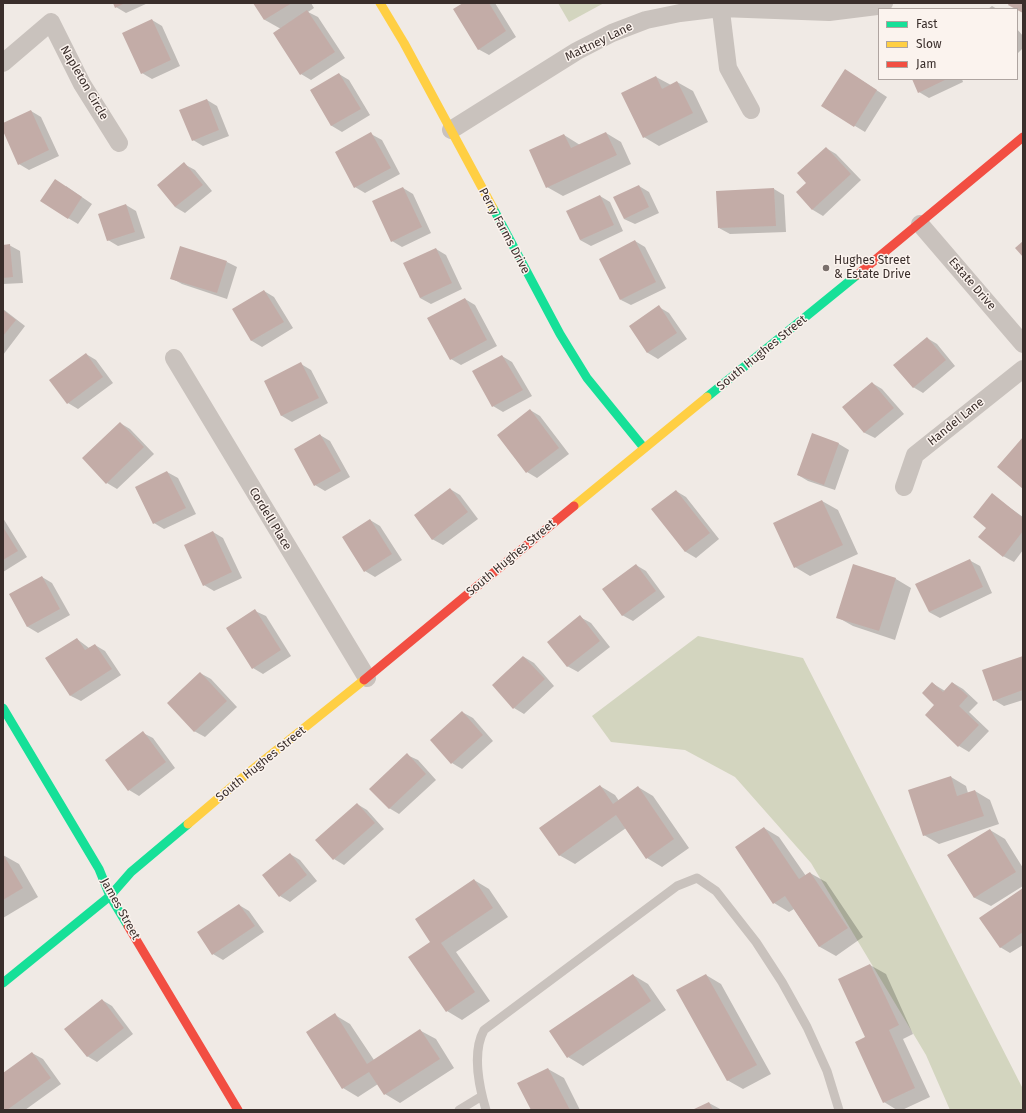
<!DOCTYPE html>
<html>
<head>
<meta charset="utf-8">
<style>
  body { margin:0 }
  #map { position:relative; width:1026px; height:1113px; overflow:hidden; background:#f0eae5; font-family:"Fira Sans",sans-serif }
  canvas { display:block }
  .frame { position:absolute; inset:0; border:4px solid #3a2e2b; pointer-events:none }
  .legend { position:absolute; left:878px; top:8px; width:140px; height:72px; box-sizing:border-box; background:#fbf3ee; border:1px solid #aea4a0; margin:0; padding:5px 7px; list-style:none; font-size:12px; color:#3a2e2b }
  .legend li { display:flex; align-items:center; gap:8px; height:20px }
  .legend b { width:20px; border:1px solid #aea4a0 }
</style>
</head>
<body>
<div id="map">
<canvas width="1026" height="1113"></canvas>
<div class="frame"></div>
<ul class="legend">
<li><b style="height:5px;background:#16e098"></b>Fast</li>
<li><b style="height:5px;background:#ffcf43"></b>Slow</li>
<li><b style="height:5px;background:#f24e42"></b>Jam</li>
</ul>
</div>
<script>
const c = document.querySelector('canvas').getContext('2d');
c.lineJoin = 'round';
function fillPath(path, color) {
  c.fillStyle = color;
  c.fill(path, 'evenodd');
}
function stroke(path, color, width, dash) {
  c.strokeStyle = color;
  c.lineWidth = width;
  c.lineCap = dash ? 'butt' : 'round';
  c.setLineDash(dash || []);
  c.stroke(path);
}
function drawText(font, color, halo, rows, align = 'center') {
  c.font = font + ' "Fira Sans",sans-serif';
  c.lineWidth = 3;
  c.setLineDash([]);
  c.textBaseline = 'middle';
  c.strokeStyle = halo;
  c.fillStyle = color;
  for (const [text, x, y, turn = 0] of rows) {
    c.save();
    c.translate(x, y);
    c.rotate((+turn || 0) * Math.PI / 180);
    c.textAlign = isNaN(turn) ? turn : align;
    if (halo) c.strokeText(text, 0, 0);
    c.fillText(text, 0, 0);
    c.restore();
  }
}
fillPath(new Path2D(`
  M558 3H604L569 22Z
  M698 636 803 658 1023 1089V1110H950L926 1055 811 863 735 777 685 750 611 742 592 716Z`), '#d3d5bf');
fillPath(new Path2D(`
  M114 3H148L126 13 116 7Z
  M254 3H311L314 8 308 12 318 17 345 58 311 80 301 74 281 29 265 20Z
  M464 3H495L516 37 489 55 478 49Z
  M992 6 997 9H988Z
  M152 20 162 26 180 66 152 79 142 73Z
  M1017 29 1023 36V48L1017 54Z
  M339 74 349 80 370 115 342 132 332 126 311 91Z
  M855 76 887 97 865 132 822 106Z
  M656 77 671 85 677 82 693 91 708 122 659 146 644 137Z
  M913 79H962L963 82 929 98 919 92Z
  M207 100 217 106 229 136 203 146 193 140Z
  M31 111 41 117 59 156 29 170 19 164 3 129V124Z
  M606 133 621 142 631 164 563 196 547 187 564 135 580 145Z
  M371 134 382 140 400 174 365 193 355 187Z
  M826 148 836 154 861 180 823 216 813 210 797 192 807 183Z
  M184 164 195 170 212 191 185 213 175 207Z
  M66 186 92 204 78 224 68 218Z
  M639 186 649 192 659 213 635 224 624 219Z
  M403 188 413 194 431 233 402 247 392 241Z
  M774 189 784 195 786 232 730 234 719 228Z
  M600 196 610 202 623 231 591 246 580 240Z
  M126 205 136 211 145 238 118 246 108 240Z
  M635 241 645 247 666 288 631 305 621 300Z
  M9 245 20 251 23 283 3 284V246Z
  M436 249 446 255 462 289 431 304 420 298Z
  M227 262 237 267 227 299 182 284 171 278Z
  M264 291 274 297 293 328 262 347 252 341 233 309Z
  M465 299 475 305 497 346 461 365 451 359Z
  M659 307 669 313 687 339 658 359 648 353 630 326Z
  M3 309 25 326 3 355Z
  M927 338 937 344 955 366 923 393 913 387Z
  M86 354 96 360 113 383 78 409 68 403Z
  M502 356 512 362 532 396 503 412 493 406Z
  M301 364 311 370 328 403 292 422 282 416 265 381Z
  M872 383 882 389 904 414 875 438 865 433 843 407Z
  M530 410 540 416 569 454 537 478 527 472Z
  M120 423 130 429 154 454 117 489 107 483Z
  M813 434 839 444 849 450 835 490 808 481 798 475Z
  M320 435 330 441 350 477 325 491 315 485Z
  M167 472 178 478 196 514 164 529 154 523 136 488Z
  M450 489 460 495 478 519 443 545 432 539Z
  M676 491 686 497 719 539 696 558 686 552 653 510Z
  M992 495 1023 517V550L1014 562 1003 556 987 528Z
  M822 501 838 510 858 554 810 576 795 567Z
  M3 518 27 557 3 572Z
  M370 520 380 526 402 560 375 577 365 571Z
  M213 532 223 538 242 578 214 591 204 585Z
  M969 560 980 566 992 593 940 618 929 612Z
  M636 565 646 571 665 597 633 621 622 615Z
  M854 565 896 579 911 588 895 640 853 626 837 617Z
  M42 577 52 583 70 615 38 633 28 627 10 595Z
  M255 611 266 616 291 656 263 674 253 668Z
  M580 617 591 623 610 647 578 672 567 666Z
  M77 639 89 648 95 645 105 651 121 675 81 701 71 696Z
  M524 657 534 663 554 686 524 714 514 708Z
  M1023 657V700L1004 706 994 700Z
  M200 673 211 679 237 707 205 737 194 731Z
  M932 683 945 691 953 683 963 689 978 703 969 712 989 731 969 752 959 746 926 715 936 705Z
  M462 712 473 718 493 741 462 769 452 763Z
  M143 733 153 738 175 768 139 796 129 790Z
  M407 755 418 760 436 780 399 814 389 808Z
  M951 777 966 786 968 793 975 791 990 800 999 824 939 844 924 835Z
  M600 786 615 795 619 801 638 787 653 796 689 848 662 867 647 858 626 828 575 864 559 855Z
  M357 804 367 810 384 829 344 865 334 859Z
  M764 828 779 837 806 876 810 873 826 882 863 937 836 956 820 947 794 909 789 912 774 903Z
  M990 830 1005 839 1023 868V886L991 906 975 898 949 856Z
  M290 854 300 860 317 881 290 902 280 896Z
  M3 855 19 864 38 897 3 918Z
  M474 880 489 889 508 917 456 952 490 1001 462 1020 447 1011 431 942Z
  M1023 889V945L1010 953 1000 947Z
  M239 905 249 911 264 932 223 960 213 954Z
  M870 965 886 974 913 1034 903 1039 930 1097 902 1110H897L884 1102 867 1038Z
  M633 975 648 984 666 1010 583 1066 568 1057Z
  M706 975 721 984 771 1074 743 1089 727 1080Z
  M102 1000 112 1006 133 1034 97 1062 87 1056Z
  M335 1015 350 1024 374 1060 421 1031 436 1039 454 1068 400 1103 385 1094 378 1084 358 1097 343 1088Z
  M32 1053 43 1059 61 1084 25 1110H3V1075Z
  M548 1069 564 1078 580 1110H532Z
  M709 1103 722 1110H694Z`), '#0003');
fillPath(new Path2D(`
  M113 3H125L115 8Z
  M253 3H292L264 20Z
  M463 3H489L506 31 478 50 453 9Z
  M1009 3H1023V13L1008 5Z
  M307 10 335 52 300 75 273 33Z
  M152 19 171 60 141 74 122 33Z
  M845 69 877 90 854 127 821 106Z
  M339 73 361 109 331 126 310 90Z
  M656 76 662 89 677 81 693 113 643 138 621 93Z
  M912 79H947L918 93Z
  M207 99 219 130 192 141 179 110Z
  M31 110 49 150 18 165 3 131V123Z
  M371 132 391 168 354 188 335 152Z
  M606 132 617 155 546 188 529 150 564 134 571 148Z
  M826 147 851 174 812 210 796 192 806 183 797 173Z
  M184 162 203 185 175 207 157 185Z
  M55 179 82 197 68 219 40 201Z
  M639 185 649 207 624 219 613 197Z
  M403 187 422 227 391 242 372 201Z
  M774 188 776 226 718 228 716 191Z
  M600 195 614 225 580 240 566 211Z
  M126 204 135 232 107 241 98 214Z
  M635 240 656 282 620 300 599 259Z
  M1023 241V257L1015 248Z
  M10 244 13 277 3 278V245Z
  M180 246 227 261 217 293 170 279Z
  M436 248 452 283 420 298 403 263Z
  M264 290 284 322 251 341 232 309Z
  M465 298 487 340 450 360 427 318Z
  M659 305 677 333 647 353 629 326Z
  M3 310 16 320 3 336Z
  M927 337 946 360 913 388 893 365Z
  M86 353 103 377 67 404 49 380Z
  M502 355 523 390 492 407 472 371Z
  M301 362 319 398 281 416 264 381Z
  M872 382 894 408 864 433 842 407Z
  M530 409 559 448 526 473 497 435Z
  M120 422 144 447 106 484 82 458Z
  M812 433 839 443 824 485 797 475Z
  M320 434 341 471 314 486 294 449Z
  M1023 437V489L997 467Z
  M167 471 186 508 153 524 135 487Z
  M450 488 468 512 432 540 414 515Z
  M676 490 710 533 685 552 651 509Z
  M992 493 1023 518V531L1003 557 978 537 986 528 973 517Z
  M822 500 843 545 794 568 773 523Z
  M370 519 392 554 364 572 342 537Z
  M3 527 18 551 3 560Z
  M213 531 232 572 203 586 184 545Z
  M970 559 983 587 929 612 915 584Z
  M636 564 656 591 622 616 602 589Z
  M853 564 896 578 879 631 836 618Z
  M42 576 60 609 27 627 9 594Z
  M255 609 281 650 252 669 226 628Z
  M580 615 600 641 567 667 547 642Z
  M77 638 85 650 95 644 112 669 70 696 45 658Z
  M523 656 545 679 513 709 492 685Z
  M1023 656V690L993 701 982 670Z
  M200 672 227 701 194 732 167 703Z
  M932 682 943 692 952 682 968 696 959 706 979 725 958 747 925 715 934 705 922 693Z
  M462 711 483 735 451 764 430 740Z
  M143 731 166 762 128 791 105 760Z
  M407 753 426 774 389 809 369 789Z
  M951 776 957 796 975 790 984 816 923 836 908 790Z
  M600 785 613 804 638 786 674 839 646 859 616 815 559 856 539 828Z
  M357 803 375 823 333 860 315 840Z
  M764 827 799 879 810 872 848 928 819 947 785 896 773 904 735 847Z
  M990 829 1016 872 974 898 947 855Z
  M290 853 307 875 279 897 262 875Z
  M3 854 23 888 3 900Z
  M474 879 493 908 441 943 475 992 446 1012 408 957 430 942 415 919Z
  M1023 888V932L1000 948 979 918Z
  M239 904 255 926 212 955 197 932Z
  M870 964 899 1025 889 1030 915 1088 883 1103 855 1042 865 1037 838 979Z
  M633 974 651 1001 567 1058 549 1031Z
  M706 974 757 1065 727 1081 676 990Z
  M102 999 124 1028 87 1057 64 1029Z
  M335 1013 367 1064 420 1029 440 1059 384 1095 369 1072 342 1089 306 1032Z
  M32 1052 51 1078 7 1110H3V1073Z
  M548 1068 570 1110H531L517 1083Z
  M709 1102 713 1110H692Z`), '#c3aca7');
stroke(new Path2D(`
  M459 1110 482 1096
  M486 1110C479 1087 472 1052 484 1030L677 886 697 878 716 891 756 942 782 982 807 1027 827 1071 839 1110`), '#c9c2bd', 9);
stroke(new Path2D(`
  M720 3 728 68 751 110
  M3 63 51 22 82 84 119 143
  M451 130 577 51 612 33 646 20 680 13 721 8 829 12 877 6 884 3
  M920 224 1023 344
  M174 358 367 678
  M904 487 915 455 1023 369`), '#c9c2bd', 18);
stroke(new Path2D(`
  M493 208 560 334 587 378 644 448
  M707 397 857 275
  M3 708 99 869 110 896 128 926
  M3 983 110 896 131 872 188 824`), '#16e098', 9);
stroke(new Path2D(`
  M380 3 404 43 493 208
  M574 506 707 397
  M188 824 248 773 364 680`), '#ffcf43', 9);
stroke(new Path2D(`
  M857 275 1023 137
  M364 680 574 506
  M128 926 238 1110`), '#f24e42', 9);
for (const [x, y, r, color] of [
  [826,268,4,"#7a706c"]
]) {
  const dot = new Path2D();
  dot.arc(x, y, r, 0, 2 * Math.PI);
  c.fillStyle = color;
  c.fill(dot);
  stroke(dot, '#fbf3ee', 1.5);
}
drawText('12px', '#3a2e2b', '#fbf3ee', [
  ["Mattney Lane",599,42,-26],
  ["Napleton Circle",84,83,60],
  ["Perry Farms Drive",504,231,62],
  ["Estate Drive",972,284,49],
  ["South Hughes Street",762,353,-39],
  ["Handel Lane",956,422,-39],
  ["Cordell Place",270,519,59],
  ["South Hughes Street",511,558,-40],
  ["South Hughes Street",261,764,-39],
  ["James Street",120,909,61]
]);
drawText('12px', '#3a2e2b', '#fbf3ee', [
  ["Hughes Street",834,261],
  ["& Estate Drive",834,275]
], 'left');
</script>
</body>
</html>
